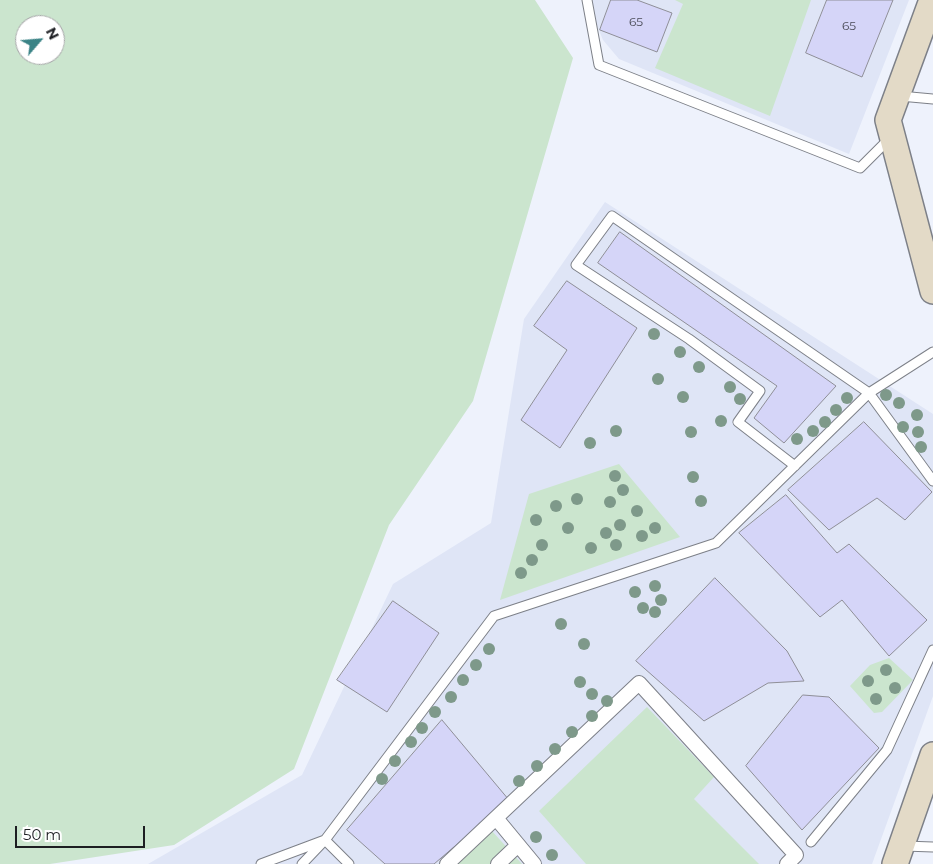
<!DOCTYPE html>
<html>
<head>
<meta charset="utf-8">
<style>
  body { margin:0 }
  #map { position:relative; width:933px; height:864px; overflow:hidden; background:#eef2fc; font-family:Montserrat,sans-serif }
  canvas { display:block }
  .north { position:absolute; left:15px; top:15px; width:50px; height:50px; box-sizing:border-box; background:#fff; border:1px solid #a5a5a7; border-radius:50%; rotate:63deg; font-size:14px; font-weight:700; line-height:20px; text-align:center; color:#1d1e22 }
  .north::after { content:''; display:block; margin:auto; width:18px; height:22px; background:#3a8386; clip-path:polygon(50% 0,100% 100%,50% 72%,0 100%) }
  .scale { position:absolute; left:15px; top:826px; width:130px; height:22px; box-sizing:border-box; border:2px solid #1d1e22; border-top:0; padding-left:6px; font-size:15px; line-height:18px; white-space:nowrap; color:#1d1e22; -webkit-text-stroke:4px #fff; paint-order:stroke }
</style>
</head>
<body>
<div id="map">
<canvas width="933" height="864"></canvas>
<div class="north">N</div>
<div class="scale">50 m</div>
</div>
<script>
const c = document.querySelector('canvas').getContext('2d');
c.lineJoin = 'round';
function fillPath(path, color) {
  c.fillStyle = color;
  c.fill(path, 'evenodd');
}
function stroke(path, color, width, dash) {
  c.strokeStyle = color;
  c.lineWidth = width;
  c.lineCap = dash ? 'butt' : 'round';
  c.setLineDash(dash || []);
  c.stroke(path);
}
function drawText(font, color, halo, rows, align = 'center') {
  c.font = font + ' Montserrat,sans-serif';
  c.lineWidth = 4.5;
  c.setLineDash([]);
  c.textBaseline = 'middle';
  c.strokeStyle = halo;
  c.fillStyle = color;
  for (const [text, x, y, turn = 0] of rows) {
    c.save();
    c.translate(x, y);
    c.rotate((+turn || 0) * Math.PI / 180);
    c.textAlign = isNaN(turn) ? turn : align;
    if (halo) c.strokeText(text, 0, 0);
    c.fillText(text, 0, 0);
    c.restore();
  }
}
fillPath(new Path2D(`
  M592 0H909L849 154 619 59 603 40 595 21Z
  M605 202 933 414V696L872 864H148L302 775 393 584 491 523 524 319Z`), '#dfe5f6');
fillPath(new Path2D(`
  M0 0H535L573 58 473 401 389 525 294 769 174 845 50 864H0ZM25 25H55V55H25Z
  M675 0H811L770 116 655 68 683 4Z
  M619 464 680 537 500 600 529 494Z
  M889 658 913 680 882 712 874 713 850 686 870 665Z
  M647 707 714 777 694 799 759 864H586L539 811Z
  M491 830 522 864H454Z`), '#cbe5ce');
const building = new Path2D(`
  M611 0H637L672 13 657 52 600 30Z
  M827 0H893L862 77 806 53Z
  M620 232 836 386 784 443 754 418 777 386 598 263Z
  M567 281 637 328 560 448 521 420 567 350 534 326Z
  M864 422 932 492 905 520 877 498 829 530 788 490Z
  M786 495 837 553 849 544 927 620 889 656 842 600 820 617 739 533Z
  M715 578 787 651 804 681 768 683 704 721 636 661Z
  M393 601 439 633 387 712 337 680Z
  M803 695 829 697 879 748 802 830 746 766Z
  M442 720 509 800 434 864H385L347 830Z`);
fillPath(building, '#d5d5f8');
stroke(building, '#8f8f98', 1);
const service = new Path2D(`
  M587 0 599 65 860 168 890 138
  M900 96 933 99
  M795 466 738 422 760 391 689 339 576 265 612 216 869 393 933 481
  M811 842 887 750 933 650
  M904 846 933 847
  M261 864 325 840 494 616 716 543 869 393 933 352
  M302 864 325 840 349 864`);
const pedestrian = new Path2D(`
  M496 818 534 864
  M447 864 639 683 796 855 787 864
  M498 864 518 845`);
const secondary = new Path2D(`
  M932 0 888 120 933 291
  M895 864 933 755`);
stroke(service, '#7d8088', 11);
stroke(pedestrian, '#7d8088', 16);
stroke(secondary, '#7d8088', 28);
stroke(service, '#fff', 9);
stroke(pedestrian, '#fff', 14);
stroke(secondary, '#e3dac7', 25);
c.fillStyle = '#7e998a';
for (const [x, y] of [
  [654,334],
  [680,352],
  [699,367],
  [658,379],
  [730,387],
  [886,395],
  [683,397],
  [847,398],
  [740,399],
  [899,403],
  [836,410],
  [917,415],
  [721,421],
  [825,422],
  [903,427],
  [616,431],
  [813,431],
  [691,432],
  [918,432],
  [797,439],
  [590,443],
  [921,447],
  [615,476],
  [693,477],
  [623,490],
  [577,499],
  [701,501],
  [610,502],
  [556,506],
  [637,511],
  [536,520],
  [620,525],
  [568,528],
  [655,528],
  [606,533],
  [642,536],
  [542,545],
  [616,545],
  [591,548],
  [532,560],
  [521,573],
  [655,586],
  [635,592],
  [661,600],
  [643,608],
  [655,612],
  [561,624],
  [584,644],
  [489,649],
  [476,665],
  [886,670],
  [463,680],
  [868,681],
  [580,682],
  [895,688],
  [592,694],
  [451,697],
  [876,699],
  [607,701],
  [435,712],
  [592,716],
  [422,728],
  [572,732],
  [411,742],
  [555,749],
  [395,761],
  [537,766],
  [382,779],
  [519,781],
  [536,837],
  [552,855]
]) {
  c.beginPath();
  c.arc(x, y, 6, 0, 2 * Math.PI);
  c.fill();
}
drawText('12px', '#4b4c58', null, [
  ["65",636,22],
  ["65",849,26]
]);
</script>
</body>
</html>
